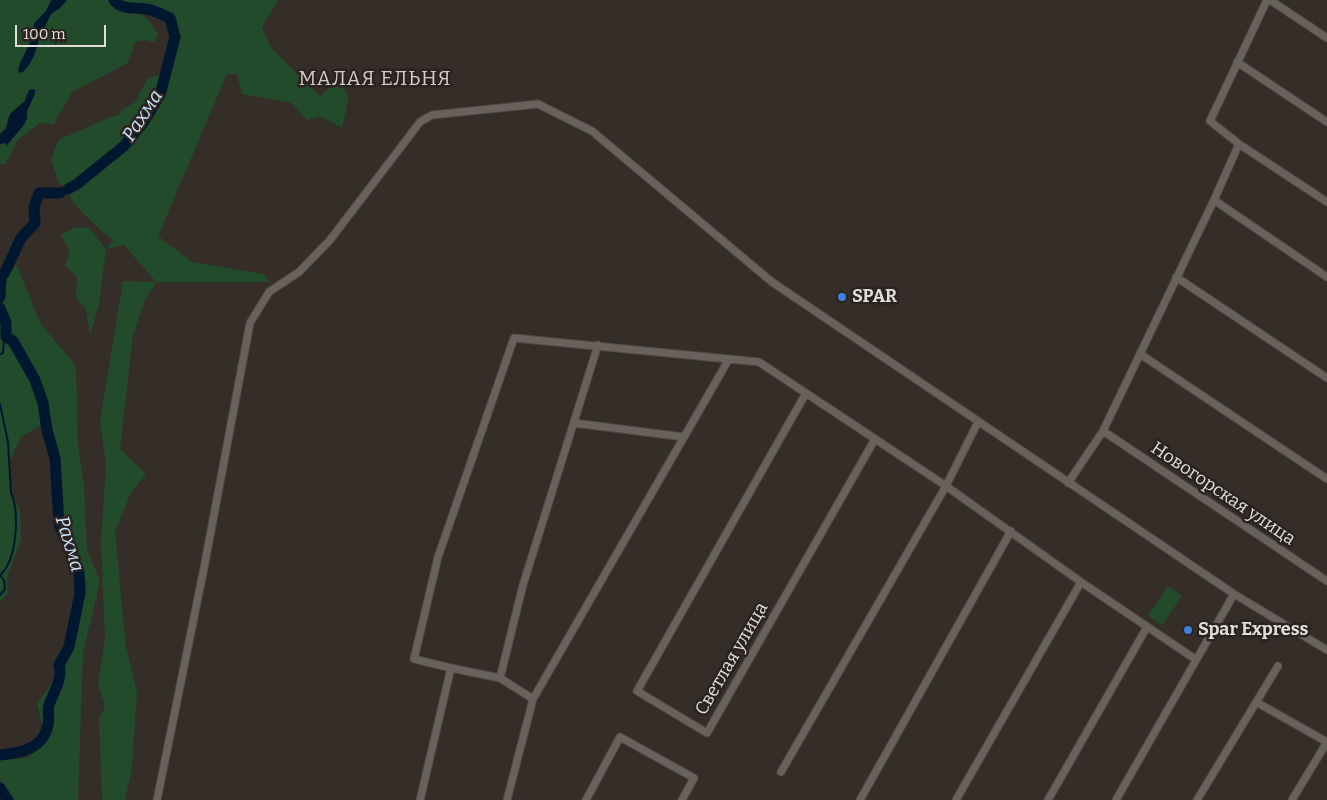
<!DOCTYPE html>
<html>
<head>
<meta charset="utf-8">
<style>
  body { margin:0 }
  #map { position:relative; width:1327px; height:800px; overflow:hidden; background:#342d28; font-family:Bitter,serif }
  canvas { display:block }
  .scale { position:absolute; left:15px; top:25px; width:91px; height:22px; box-sizing:border-box; border:2px solid #e2ddda; border-top:0; padding-left:6px; font-size:15px; line-height:18px; white-space:nowrap; color:#e2ddda; -webkit-text-stroke:4px #2a231f; paint-order:stroke }
</style>
</head>
<body>
<div id="map">
<canvas width="1327" height="800"></canvas>
<div class="scale">100 m</div>
</div>
<script>
const c = document.querySelector('canvas').getContext('2d');
c.lineJoin = 'round';
function fillPath(path, color) {
  c.fillStyle = color;
  c.fill(path, 'evenodd');
}
function stroke(path, color, width, dash) {
  c.strokeStyle = color;
  c.lineWidth = width;
  c.lineCap = dash ? 'butt' : 'round';
  c.setLineDash(dash || []);
  c.stroke(path);
}
function drawText(font, color, halo, rows, align = 'center') {
  c.font = font + ' Bitter,serif';
  c.lineWidth = 5;
  c.setLineDash([]);
  c.textBaseline = 'middle';
  c.strokeStyle = halo;
  c.fillStyle = color;
  for (const [text, x, y, turn = 0] of rows) {
    c.save();
    c.translate(x, y);
    c.rotate((+turn || 0) * Math.PI / 180);
    c.textAlign = isNaN(turn) ? turn : align;
    if (halo) c.strokeText(text, 0, 0);
    c.fillText(text, 0, 0);
    c.restore();
  }
}
fillPath(new Path2D(`
  M0 0H278L262 28 272 49 320 96 338 81 349 97 342 128 320 116 307 120 291 103 242 94 237 74H227L158 236 192 262 264 274 269 282H156L145 300 133 335 120 449 146 474 130 495 115 531 126 647 137 692 132 768 125 800H102L99 719 105 706 98 684 105 639 101 543 106 464 100 421 123 281 156 282 124 245 106 249 99 304 90 335 86 308 76 298 77 277 65 266 70 252 61 235 75 227 89 228 106 249 113 240C102 231 67 203 68 189L59 183 51 160 58 140 113 116H117L122 110 135 102 147 79 167 72 175 37 169 18 150 9H136L151 23 158 34 154 42 145 40 135 42 128 63 72 92 54 124 40 123 18 140 5 164H0V144L6 143V146L27 118V111L35 94H27C25 104 17 106 11 113 5 120 9 126 0 134Z
  M16 264 41 324 76 366 78 446 84 485 87 550 100 581 83 653 78 800H11L0 779V760L27 758 47 741 37 704 64 664 87 584 61 522 57 449 45 398 37 383 43 403 40 426 21 437 9 464 11 493 20 509 21 540 7 577 8 593 0 602V308L6 323 7 337 13 341 31 372 10 333 3 306 7 278Z
  M1168 586 1182 596 1162 625 1148 616Z`), '#224b2c');
fillPath(new Path2D(`
  M51 0H67L60 8 51 14 44 29 36 35V37L39 38C37 49 31 67 21 73L18 71 20 63 32 39V31L35 22 46 11Z
  M33 89 35 90V94L27 111V118L24 125 6 146V143L0 144V134L6 129 10 114 25 101 29 90Z`), '#001730');
stroke(new Path2D(`
  M0 354 3 353 4 340 6 337
  M0 404 8 442 11 493C20 511 17 561 0 575L4 580 5 589 0 595`), '#001730', 2);
stroke(new Path2D(`
  M68 189 77 184 124 146 143 123 160 95 175 37 170 18C164 15 157 12 151 10 139 6 122 12 114 0
  M0 297 1 277 5 272 21 238 35 223 34 207 39 193H60
  M0 308 6 323V337L13 341 35 380 43 403 47 430 55 458 59 524 79 572 80 593 69 647 59 665C63 679 54 691 49 705 47 712 50 718 48 725 43 749 21 753 0 755
  M0 788 8 800`), '#001730', 11);
const minor = new Path2D(`
  M1267 0 1210 121 1239 144 1327 202
  M1270 0 1327 38
  M1237 62 1327 122
  M1214 200 1327 277
  M1176 277 1327 378
  M1140 354 1327 479
  M806 393 637 691 707 733 875 439
  M574 423 684 437
  M1103 431 1327 581
  M1068 483 1103 431 1214 200 1239 144
  M500 678 523 585 598 345
  M533 699 500 678 451 668 414 659 438 557 514 338 759 362 946 486 1081 582 1195 659
  M1256 702 1327 742
  M781 772 946 486 978 422
  M157 800 204 568 250 323 269 292 299 272 330 240 420 122 432 115 538 104 592 131 772 282 1234 594 1327 650
  M420 800 451 668
  M507 800 533 699 729 359
  M586 800 620 737 694 778 682 800
  M860 800 1011 531
  M956 800 1081 582
  M1048 800 1147 627
  M1116 800 1234 594
  M1197 800 1278 666
  M1292 800 1327 742`);
stroke(minor, '#4f4945', 9);
stroke(minor, '#69615c', 7);
for (const [x, y, r, color] of [
  [842,297,5,"#3f7fe0"],
  [1188,630,5,"#3f7fe0"]
]) {
  const dot = new Path2D();
  dot.arc(x, y, r, 0, 2 * Math.PI);
  c.fillStyle = color;
  c.fill(dot);
  stroke(dot, '#2a231f', 2);
}
drawText('bold 18px', '#e2ddda', '#2a231f', [
  ["SPAR",852,297],
  ["Spar Express",1198,630]
], 'left');
drawText('18px', '#e2ddda', '#2a231f', [
  ["Новогорская улица",1223,494,34],
  ["Светлая улица",732,659,-60]
]);
drawText('italic 19px', '#cce2fb', '#2a231f', [
  ["Рахма",143,116,-57],
  ["Рахма",69,544,73]
]);
c.letterSpacing = '1px';
drawText('20px', '#d3cac4', '#2a231f', [
  ["МАЛАЯ ЕЛЬНЯ",375,79]
]);
c.letterSpacing = '0px';
</script>
</body>
</html>
